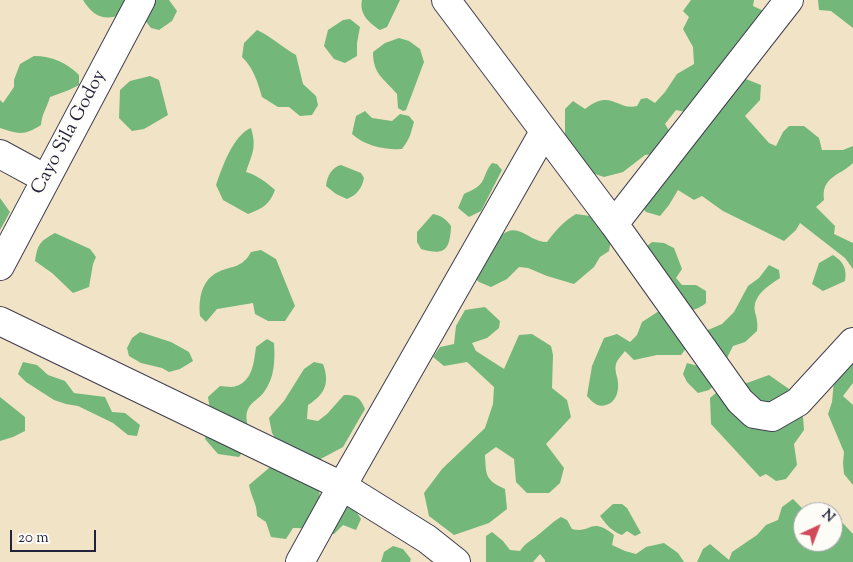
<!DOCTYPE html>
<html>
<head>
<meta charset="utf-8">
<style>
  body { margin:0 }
  #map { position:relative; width:853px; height:562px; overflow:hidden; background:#f1e3c6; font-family:"Sorts Mill Goudy",serif }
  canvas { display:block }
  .north { position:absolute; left:793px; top:502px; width:50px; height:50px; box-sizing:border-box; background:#fdfcf7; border:1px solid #a5a5ac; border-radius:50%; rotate:43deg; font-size:14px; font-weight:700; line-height:20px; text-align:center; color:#22223b }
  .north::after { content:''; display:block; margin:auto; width:18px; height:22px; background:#d1495b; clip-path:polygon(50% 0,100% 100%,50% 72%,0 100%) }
  .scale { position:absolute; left:10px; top:530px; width:86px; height:22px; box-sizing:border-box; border:2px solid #22223b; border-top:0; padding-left:6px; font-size:15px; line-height:18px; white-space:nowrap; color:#22223b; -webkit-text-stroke:4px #fdfcf7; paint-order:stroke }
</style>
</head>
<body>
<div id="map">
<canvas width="853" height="562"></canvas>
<div class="north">N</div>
<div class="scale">20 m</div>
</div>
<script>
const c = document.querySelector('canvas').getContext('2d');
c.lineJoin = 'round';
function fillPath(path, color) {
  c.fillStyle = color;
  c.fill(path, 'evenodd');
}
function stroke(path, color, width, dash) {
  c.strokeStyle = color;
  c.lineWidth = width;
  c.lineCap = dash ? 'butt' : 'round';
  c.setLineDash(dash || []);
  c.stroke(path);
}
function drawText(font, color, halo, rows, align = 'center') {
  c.font = font + ' "Sorts Mill Goudy",serif';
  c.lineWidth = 4;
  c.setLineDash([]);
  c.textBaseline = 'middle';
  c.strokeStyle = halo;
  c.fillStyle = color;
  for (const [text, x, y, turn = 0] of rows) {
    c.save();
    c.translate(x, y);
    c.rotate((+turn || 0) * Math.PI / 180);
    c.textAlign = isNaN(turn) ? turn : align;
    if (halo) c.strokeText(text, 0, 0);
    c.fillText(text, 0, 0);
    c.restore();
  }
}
fillPath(new Path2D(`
  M83 0H128L122 14C104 22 93 16 83 0Z
  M152 0H169L177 11 172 21 159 30 151 28 144 19Z
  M362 0H400L387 27 380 30C369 23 359 14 362 0Z
  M691 0H754L753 6 781 19 776 38 767 37C758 47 746 52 735 60 724 70 710 99 702 113L723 93 746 79 761 85 760 100 745 116 769 143 776 146 783 132 789 126H804L819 138 822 150H843L853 146V163C840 176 821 176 824 200L816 207 835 226 834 234 853 243V269L845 258 800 223 796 230 784 241 723 211 702 196 694 200 678 190 669 205 660 216 646 212 631 193 662 178 666 169 704 127 700 115 676 110 665 124 676 141 669 152 645 155 623 172 604 177 589 172 565 136V109L573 101 585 109C611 88 617 111 637 106L641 99 647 98 655 103 665 92 677 74 694 64 693 47 683 29 689 17 683 11Z
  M818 0H853V28L831 11 819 10Z
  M350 19 360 27 357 43V56L345 63 334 59 324 46 328 30 343 20Z
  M257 30C272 37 282 47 296 55L303 84 316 96 318 105 312 115 300 116 289 107H278L262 97C258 83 253 67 242 57L244 43Z
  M399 38 409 41 420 49 424 62 406 110 403 111 398 108 397 94C384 78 373 75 373 52L385 43Z
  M34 56C52 56 67 63 79 75V85L69 90 50 97C47 108 42 113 41 125 24 136 18 134 0 128V100L3 103 14 87V80L20 64Z
  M150 76 159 80 168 115 144 129 132 131 119 118 120 90 130 81Z
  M365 111 372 118 392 121 400 114 409 116 414 122C410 135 411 137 402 149 385 150 365 146 352 134L356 116Z
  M251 128C257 148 252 154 246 172 257 175 266 182 275 190 270 204 262 209 248 214L223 200 216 185C222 168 233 135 251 128Z
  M492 163 497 164 502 170 481 211 469 217 458 208 464 194C470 191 478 188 482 182 486 175 486 170 492 163Z
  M341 165 361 173 364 178C362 188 357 195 347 199L336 194 326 186C327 176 332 167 341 165Z
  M0 198 10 212 0 230Z
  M433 214C442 216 446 219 451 226 450 250 445 256 421 249L417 242V232Z
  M576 214 597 217 611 239 609 251 600 257 594 267 574 284 547 276 528 268 519 267 507 279 491 287 479 282 473 276C482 262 498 225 518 231 528 234 535 242 547 242 555 231 564 221 576 214Z
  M55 233 90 249 96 257 93 264 89 287 73 293 52 273 35 261C38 244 39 242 55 233Z
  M652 242 664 243 674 248 682 269 676 278 682 285H696L706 291V303C695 312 688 311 674 311L646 247Z
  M261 250 276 259 295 306 285 321H268L255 314 253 303 217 309 206 322 200 316C198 295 203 275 226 269 232 267 239 266 244 261 247 259 249 255 251 252Z
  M833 255C844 262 847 269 845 281L823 291 812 284 819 263Z
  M769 265 779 270 780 278C768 286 752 296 755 312 757 319 758 324 757 331L745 342 733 346 726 360V374L709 390 698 393 687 382 683 374 687 363 698 366 705 337 708 330 722 324 734 312 748 286 759 278Z
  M485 307 500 321 499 328 487 338 472 343 476 351 504 369 519 335 532 334 551 346 553 355 552 388 567 400 571 417 546 444 564 468 560 483 549 493H527L516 482 514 459 496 447 485 455C486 475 485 480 505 489L507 509 489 523 454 535 429 516 424 493 442 469 485 428 493 404 494 387 467 362 444 366 433 357 440 347 454 344 456 326 465 310Z
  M659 311 667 313 688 346 681 355H657L634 360 625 351C622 355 617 360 616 364 614 371 618 377 618 383 619 392 615 403 606 405 598 408 592 402 587 396L592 366 604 338 617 334 630 342 637 335 642 322Z
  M140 332 171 342 189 352 193 361 180 369 169 372 162 368 141 363 129 356 127 348 132 338Z
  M267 339 274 343C275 360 275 377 264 392 260 398 251 402 248 409 245 416 247 420 248 428 251 438 246 448 239 457L218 454 205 439 211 417 208 397 220 386C225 386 232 388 236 386 253 381 254 361 256 347Z
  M853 355V383L843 396 853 405V485L844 474 843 463 844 452 828 414 832 402 834 381Z
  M23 362 37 365 48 375 65 381 74 393 105 397 112 412 125 413 140 425 137 436 128 435 113 423 78 406 66 404 54 400 26 382 18 374Z
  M314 362 323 364C330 383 325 394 308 405L307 419 318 421 327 414 344 395C356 395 360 397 365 409L343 447 315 462 278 443 272 433 269 418 284 401 304 369Z
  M769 375 789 389 787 409H793L803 417 804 430 794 444 797 465 786 479 776 481 766 474 760 477 711 424 710 398 731 380 747 383Z
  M0 397 25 417V431L13 437 0 441Z
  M276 462 319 487 320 499C337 502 353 503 361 519L356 530 343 525 334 534C320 534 308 527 293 528L286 539 271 537 266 522 257 516C257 503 251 497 249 485Z
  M793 499 802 508H821L829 512H803V542H833V515L838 518 853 534V562H697L703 549 710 544 729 560 732 552 757 535 766 525 778 520 782 507Z
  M613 504H622L627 508 641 533 635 536 627 531 622 535C611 531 607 525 600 516Z
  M561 517 567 520 572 529C592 534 590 516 614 535L612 545 625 551 636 554 646 547 664 543 678 553 684 562H545V560L540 554 533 562H486V536L492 532 503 541 510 550 520 551C527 541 530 542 538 535 546 529 552 522 561 517Z
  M393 546 403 549 411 559 410 562H381L384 552Z`), '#73b77a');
const street = new Path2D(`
  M446 0 614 224 740 401 754 414 772 417 798 402 853 342
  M0 154 46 179
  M614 224 789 0
  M0 266 141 0
  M0 321 342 486 427 539 456 562
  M300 562 342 486 544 132`);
stroke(street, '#413f50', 30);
stroke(street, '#fff', 28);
drawText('19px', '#22223b', '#fdfcf7', [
  ["Cayo Sila Godoy",70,133,-62]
]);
</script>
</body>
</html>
